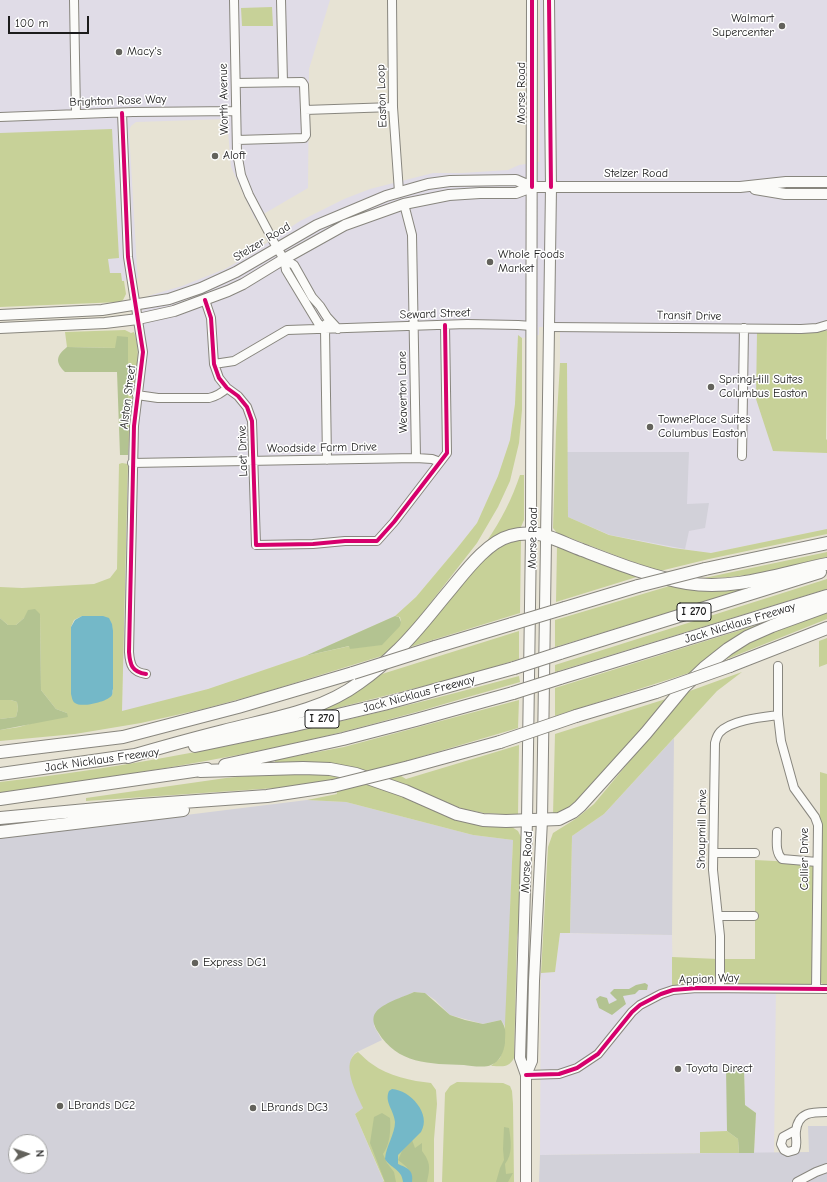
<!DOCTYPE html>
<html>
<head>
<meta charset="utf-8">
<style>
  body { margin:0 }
  #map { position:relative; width:827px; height:1182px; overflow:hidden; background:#e7e3d4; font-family:"Comic Neue",sans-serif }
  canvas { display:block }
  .north { position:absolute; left:8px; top:1134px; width:40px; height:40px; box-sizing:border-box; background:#fff; border:1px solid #a4a4a4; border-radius:50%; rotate:87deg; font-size:11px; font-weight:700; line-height:16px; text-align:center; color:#1c1c1c }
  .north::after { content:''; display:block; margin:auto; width:14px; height:18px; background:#63625c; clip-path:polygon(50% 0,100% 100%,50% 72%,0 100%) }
  .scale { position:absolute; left:8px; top:16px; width:81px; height:18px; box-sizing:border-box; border:2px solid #1c1c1c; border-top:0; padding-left:5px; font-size:12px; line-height:14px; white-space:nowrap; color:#1c1c1c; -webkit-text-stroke:3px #fff; paint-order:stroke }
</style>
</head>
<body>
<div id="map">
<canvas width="827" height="1182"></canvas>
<div class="north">N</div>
<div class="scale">100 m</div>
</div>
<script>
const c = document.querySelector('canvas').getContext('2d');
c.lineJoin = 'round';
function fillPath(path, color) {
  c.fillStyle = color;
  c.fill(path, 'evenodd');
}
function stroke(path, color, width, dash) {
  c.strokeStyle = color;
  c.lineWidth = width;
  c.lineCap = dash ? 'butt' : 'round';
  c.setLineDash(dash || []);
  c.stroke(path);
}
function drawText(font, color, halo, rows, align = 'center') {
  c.font = font + ' "Comic Neue",sans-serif';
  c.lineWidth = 3;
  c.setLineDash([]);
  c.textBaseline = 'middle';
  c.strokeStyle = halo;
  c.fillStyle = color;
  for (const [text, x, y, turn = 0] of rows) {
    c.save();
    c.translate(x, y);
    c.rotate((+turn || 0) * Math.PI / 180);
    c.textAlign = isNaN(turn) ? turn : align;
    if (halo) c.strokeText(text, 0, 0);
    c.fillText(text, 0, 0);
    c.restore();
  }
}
fillPath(new Path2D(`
  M0 0H330L309 69 308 188 255 219 231 167 227 119 136 122 131 126 129 130 137 268 138 278 122 281 0 283Z
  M540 0H827V329L824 330 773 451 827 453V529L711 553 673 548 609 535 568 517 567 363H560V327H539V335L522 338 518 336 515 404 510 440 498 476 477 523 458 547 416 597 395 616 305 656 208 689 122 712 128 455 136 338 134 332 148 296 182 286 225 269 260 249 262 246 300 221 344 199 370 189 433 173H462L508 170 519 165 539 162Z
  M560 933 672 935 673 986 692 984 776 986 774 1153H754L756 1113 745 1105 744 1069 727 1068V1131L701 1132 700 1153 540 1155 541 973 555 971Z`), '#e0dce7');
fillPath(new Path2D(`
  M567 452H689L687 504 709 503 705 528 689 531 685 549 610 535 568 517Z
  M674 738 672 935 570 933 572 836 604 814Z
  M307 800 346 802 473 835 513 840 506 1028 501 1020 483 1024 450 1015 435 1000 425 993 414 992 383 1006 374 1026 382 1040 355 1053 352 1057 350 1066 356 1090 363 1108 355 1114 384 1182H0V838ZM16 1142H40V1166H16Z
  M808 1126H827V1182H539L540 1155 809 1152Z`), '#d2d1d9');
fillPath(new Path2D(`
  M272 7 273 26H242L241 8Z
  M112 129 119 258 108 259 110 273H121L122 281H124L126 294 123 300 120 302 0 307V133Z
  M125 330 131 333 134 332C143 356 134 383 131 409 130 424 129 440 128 455V338L116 348 67 347 65 332Z
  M824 330 827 331 826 439 827 440V453L773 451 756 399 757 332Z
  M518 335 522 338V410L519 443 510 481 498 507 477 543 414 624 388 654 262 693 203 709 141 723 75 734 0 741V730L19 727 67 713 56 709 41 690 40 614 24 618 16 625H8L0 618V587L22 588 94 584 110 578 117 569 119 464 122 463 128 464 122 711 208 689 305 656 350 646V649L401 622 400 617 395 616 416 597 458 547 477 523 498 476 510 440 515 404ZM82 616 112 624 113 689 112 695 71 627 74 620Z
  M560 363H567L568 517 609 535 673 548 711 553 827 529V534L709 559 660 571 625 559 557 533 553 528 556 432Z
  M520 475H524V520L520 529 489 543 487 541C501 520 512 499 520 475Z
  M521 538 520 613 410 647C422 632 435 616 447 601 467 576 488 547 521 538Z
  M557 546 614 569 625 570 640 576 556 602Z
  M827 552V557C786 567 746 579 704 578Z
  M827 579V589L555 672V665Z
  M673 585H759L555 647V620Z
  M827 613V619L722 661 736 650 763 635Z
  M760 624 761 627 695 671 555 716V688Z
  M519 631V659L471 674 313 714V712L353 693 382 674Z
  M827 638V664L819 667V641Z
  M742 672 717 691 604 814 572 836 570 933H560L555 972 541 973 548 847 553 833 577 818 594 804 687 692Z
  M519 676 520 682C454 701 388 721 322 737 215 762 108 778 0 793V782C176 762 349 722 519 676Z
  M669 698 638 735 572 807 553 815 555 734Z
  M0 700H11L17 702 18 709 16 717 0 719Z
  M519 700 518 728 386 767 406 779 519 745 518 815 484 813 463 809 397 782 358 769 336 765 310 762 275 764V760L344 747Z
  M820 772 827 774V987L820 982Z
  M282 773H317L340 777 381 786 448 816 467 823 488 826 512 827 518 831 521 837 520 921 517 938 514 1058C508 1069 502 1066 491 1066L500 1058 504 1046 513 840 473 835 346 802 307 800 337 794 333 780 276 788 86 801V798L226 778Z
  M755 860 815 863 813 982 811 985H725L723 979 724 959H755Z
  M672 957 718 959 716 985 692 984 672 986Z
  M358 1052C363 1056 367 1061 372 1064 388 1076 412 1081 431 1083L436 1090 437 1104 434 1139V1182H383L384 1181 355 1114 363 1108C357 1094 339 1062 358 1052Z
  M457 1082 503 1083 510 1086 512 1091 513 1104 514 1182H442L445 1093 450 1086Z
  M727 1131 738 1139 739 1153H700V1132Z`), '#c7d198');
fillPath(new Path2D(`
  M117 336 128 337V455H120L117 372H65C55 362 56 356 67 347L115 348Z
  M35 609 40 614 41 690 56 709 67 713 68 717 0 730V719L16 717 18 709 17 702 11 700H0V618L8 625H16L24 618 28 610Z
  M395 616 399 617 401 622 400 626 382 645 350 649 349 646 305 656Z
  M645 983 648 985 647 990H639L635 994 623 996 626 1004 612 1015 599 1008 596 999 600 996 607 998 609 1004 617 1000 610 993 614 989H629L636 985Z
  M414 992 425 993 450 1015 465 1020 483 1024 501 1020C507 1030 505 1032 505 1043 504 1051 500 1062 491 1065 486 1068 470 1066 464 1065 430 1064 397 1064 378 1032 374 1026 371 1018 376 1012 383 1003 403 997 414 992Z
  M726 1068H744L745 1105 756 1113 754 1153H739L738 1139 727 1131Z
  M382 1113 390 1118C391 1129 390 1145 383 1154L387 1163 394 1172 396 1182H385L370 1143 374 1117Z
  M504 1127 509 1128C511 1141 513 1154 505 1164L506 1174 513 1173 508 1182H496L500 1168 504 1160 503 1149Z
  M412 1140 415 1148 422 1143V1151C431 1163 430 1168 427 1182H412C413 1171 406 1166 398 1160L402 1151Z`), '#b3c391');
fillPath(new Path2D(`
  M82 616H103L109 618 112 624 113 631V689C112 691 113 693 112 695 108 702 81 708 75 703 72 701 72 697 71 694V627L75 620Z
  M392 1089C410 1090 432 1114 421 1132L398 1155V1164C407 1168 414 1170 412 1182H403C402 1169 390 1168 385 1159 386 1146 395 1134 395 1122 394 1110 384 1102 389 1091Z`), '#74b8c8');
const minor = new Path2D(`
  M74 0 76 114
  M234 0 237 152 241 175 249 195 277 248 284 259 294 265 312 297 320 306 327 317 338 329
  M281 0 283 82
  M392 0 393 107 399 192
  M236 83 302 82 304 85 306 135 304 138 237 140
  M305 110 393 107
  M122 113 128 257 143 352 134 426 129 652C130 665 132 672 146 674
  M0 117 133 112 236 111
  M404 204 412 235 416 458
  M284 259 286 270 318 323 325 329
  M205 300 211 318 214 364 219 378 227 388 238 396 247 407 252 421 256 545 313 544 345 541H377L394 522 447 453 445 325
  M326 324 325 329 327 460
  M549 327 801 329 817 328 827 325
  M214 364 234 361 287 330 467 324 518 325 532 326
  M137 395 158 398H209C217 396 222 393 227 388
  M742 456 744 328
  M132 463 416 458 432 459 440 462
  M778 666V715L781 741 794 788 815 817 818 825 816 989
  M777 832C777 841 775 852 782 859L817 862
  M714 853H755
  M719 916H754
  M720 987V936L713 870 715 743C716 739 718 734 720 732 731 720 762 717 778 715
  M526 1075 559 1074 577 1068 598 1054 632 1012 640 1005 661 994 673 990 697 988 827 989
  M796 1130 783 1137 781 1144 784 1150 788 1152 795 1150C798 1143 795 1138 796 1131 798 1112 812 1112 827 1112
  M797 1182 816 1172 827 1168`);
const major = new Path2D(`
  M755 189 785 194H827
  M0 315 102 310 169 299 201 288 236 272 317 225 386 196 428 184 450 181 516 180 532 187
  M0 328 105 323 138 319 174 311 228 291 243 284 284 259 345 225 404 204 449 195 480 193H516L532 187H740L786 182H827
  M526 1075 520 1058 527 820 531 534 532 0
  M526 1182V1075L532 1061 534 981 542 820 551 187 549 0`);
const highway = new Path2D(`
  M705 569 827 543
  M565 608 638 586
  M435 647 512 624
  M560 653 820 572
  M730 666 827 628
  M560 678 827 596
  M576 716 656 692
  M195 746 291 726 384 704 514 668
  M0 752 123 737 238 707 353 673
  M128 757C159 748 191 739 223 731 269 719 320 712 359 683 373 673 386 662 398 650 417 632 433 610 450 590 465 572 487 542 510 536 519 533 529 533 538 534 549 535 570 546 582 550 616 563 651 577 687 583 734 591 782 573 827 564
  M225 765 343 739 416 720 513 693
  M409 767 500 742
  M200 771 303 768 330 769 356 774 405 791 457 814 483 820 506 821 559 819 573 812 580 806 646 733 684 687 704 668 728 649 747 637 772 626 827 606
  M0 774 135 755
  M0 799 207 769
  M0 818 140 805 267 796 333 786
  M0 832 183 810`);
stroke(minor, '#88867e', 10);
stroke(major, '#88867e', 12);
stroke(highway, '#88867e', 14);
stroke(minor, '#fbfbf9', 8);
stroke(major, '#fbfbf9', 10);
stroke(highway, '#fbfbf9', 12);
const highwayBridge = new Path2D(`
  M638 586 705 569
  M512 624 565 608
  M514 668 560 653
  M353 673 435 647
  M656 692 730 666
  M513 693 560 678
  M500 742 576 716
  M333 786 409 767`);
stroke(highwayBridge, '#88867e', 14, []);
stroke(highwayBridge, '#fbfbf9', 12);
stroke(new Path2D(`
  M549 0 551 187
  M122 113 128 257 143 352 134 426 129 652C130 665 132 672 146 674
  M532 187V0
  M205 300 211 318 214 364 219 378 227 388 238 396 247 407 252 421 256 545 313 544 345 541H377L394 522 447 453 445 325
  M526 1075 559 1074 577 1068 598 1054 632 1012 640 1005 661 994 673 990 697 988 827 989`), '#d6006c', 4);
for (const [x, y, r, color] of [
  [782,26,4,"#63625c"],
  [119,52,4,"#63625c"],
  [215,156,4,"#63625c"],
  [490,262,4,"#63625c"],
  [711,387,4,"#63625c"],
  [650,427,4,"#63625c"],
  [195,963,4,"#63625c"],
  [678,1069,4,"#63625c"],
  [60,1106,4,"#63625c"],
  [253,1108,4,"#63625c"]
]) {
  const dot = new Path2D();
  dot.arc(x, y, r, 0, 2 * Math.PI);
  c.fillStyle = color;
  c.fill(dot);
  stroke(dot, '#fff', 1.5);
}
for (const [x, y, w] of [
  [694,612,34],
  [322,719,34]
]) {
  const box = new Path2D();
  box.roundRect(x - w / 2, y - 9, w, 18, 3);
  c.fillStyle = '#fff';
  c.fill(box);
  stroke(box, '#1c1c1c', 1);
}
drawText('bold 11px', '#1c1c1c', null, [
  ["I 270",694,612],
  ["I 270",322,719]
]);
drawText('12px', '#1c1c1c', '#fff', [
  ["Walmart",774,19,"right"],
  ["Supercenter",774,33,"right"],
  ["Macy's",127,52],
  ["Aloft",223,156],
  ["Whole Foods",498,255],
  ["Market",498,269],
  ["SpringHill Suites",719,380],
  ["Columbus Easton",719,394],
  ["TownePlace Suites",658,420],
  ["Columbus Easton",658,434],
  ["Express DC1",203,963],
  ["Toyota Direct",686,1069],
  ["LBrands DC2",68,1106],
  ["LBrands DC3",261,1108]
], 'left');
drawText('12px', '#1c1c1c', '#fff', [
  ["Morse Road",522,93,-90],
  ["Easton Loop",382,96,-92],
  ["Worth Avenue",224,99,-91],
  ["Brighton Rose Way",118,101,-2],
  ["Stelzer Road",636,174],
  ["Stelzer Road",262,242,-31],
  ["Seward Street",435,314,-2],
  ["Transit Drive",689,316,1],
  ["Weaverton Lane",403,392,-91],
  ["Alston Street",128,397,-83],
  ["Woodside Farm Drive",322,448,-1],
  ["Laet Drive",243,451,-92],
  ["Morse Road",533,538,-89],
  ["Jack Nicklaus Freeway",740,623,-17],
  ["Jack Nicklaus Freeway",419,694,-15],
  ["Jack Nicklaus Freeway",102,760,-8],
  ["Shoupmill Drive",702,829,-89],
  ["Collier Drive",805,859,-90],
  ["Morse Road",527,862,-87],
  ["Appian Way",709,979,-2]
]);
</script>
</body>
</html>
